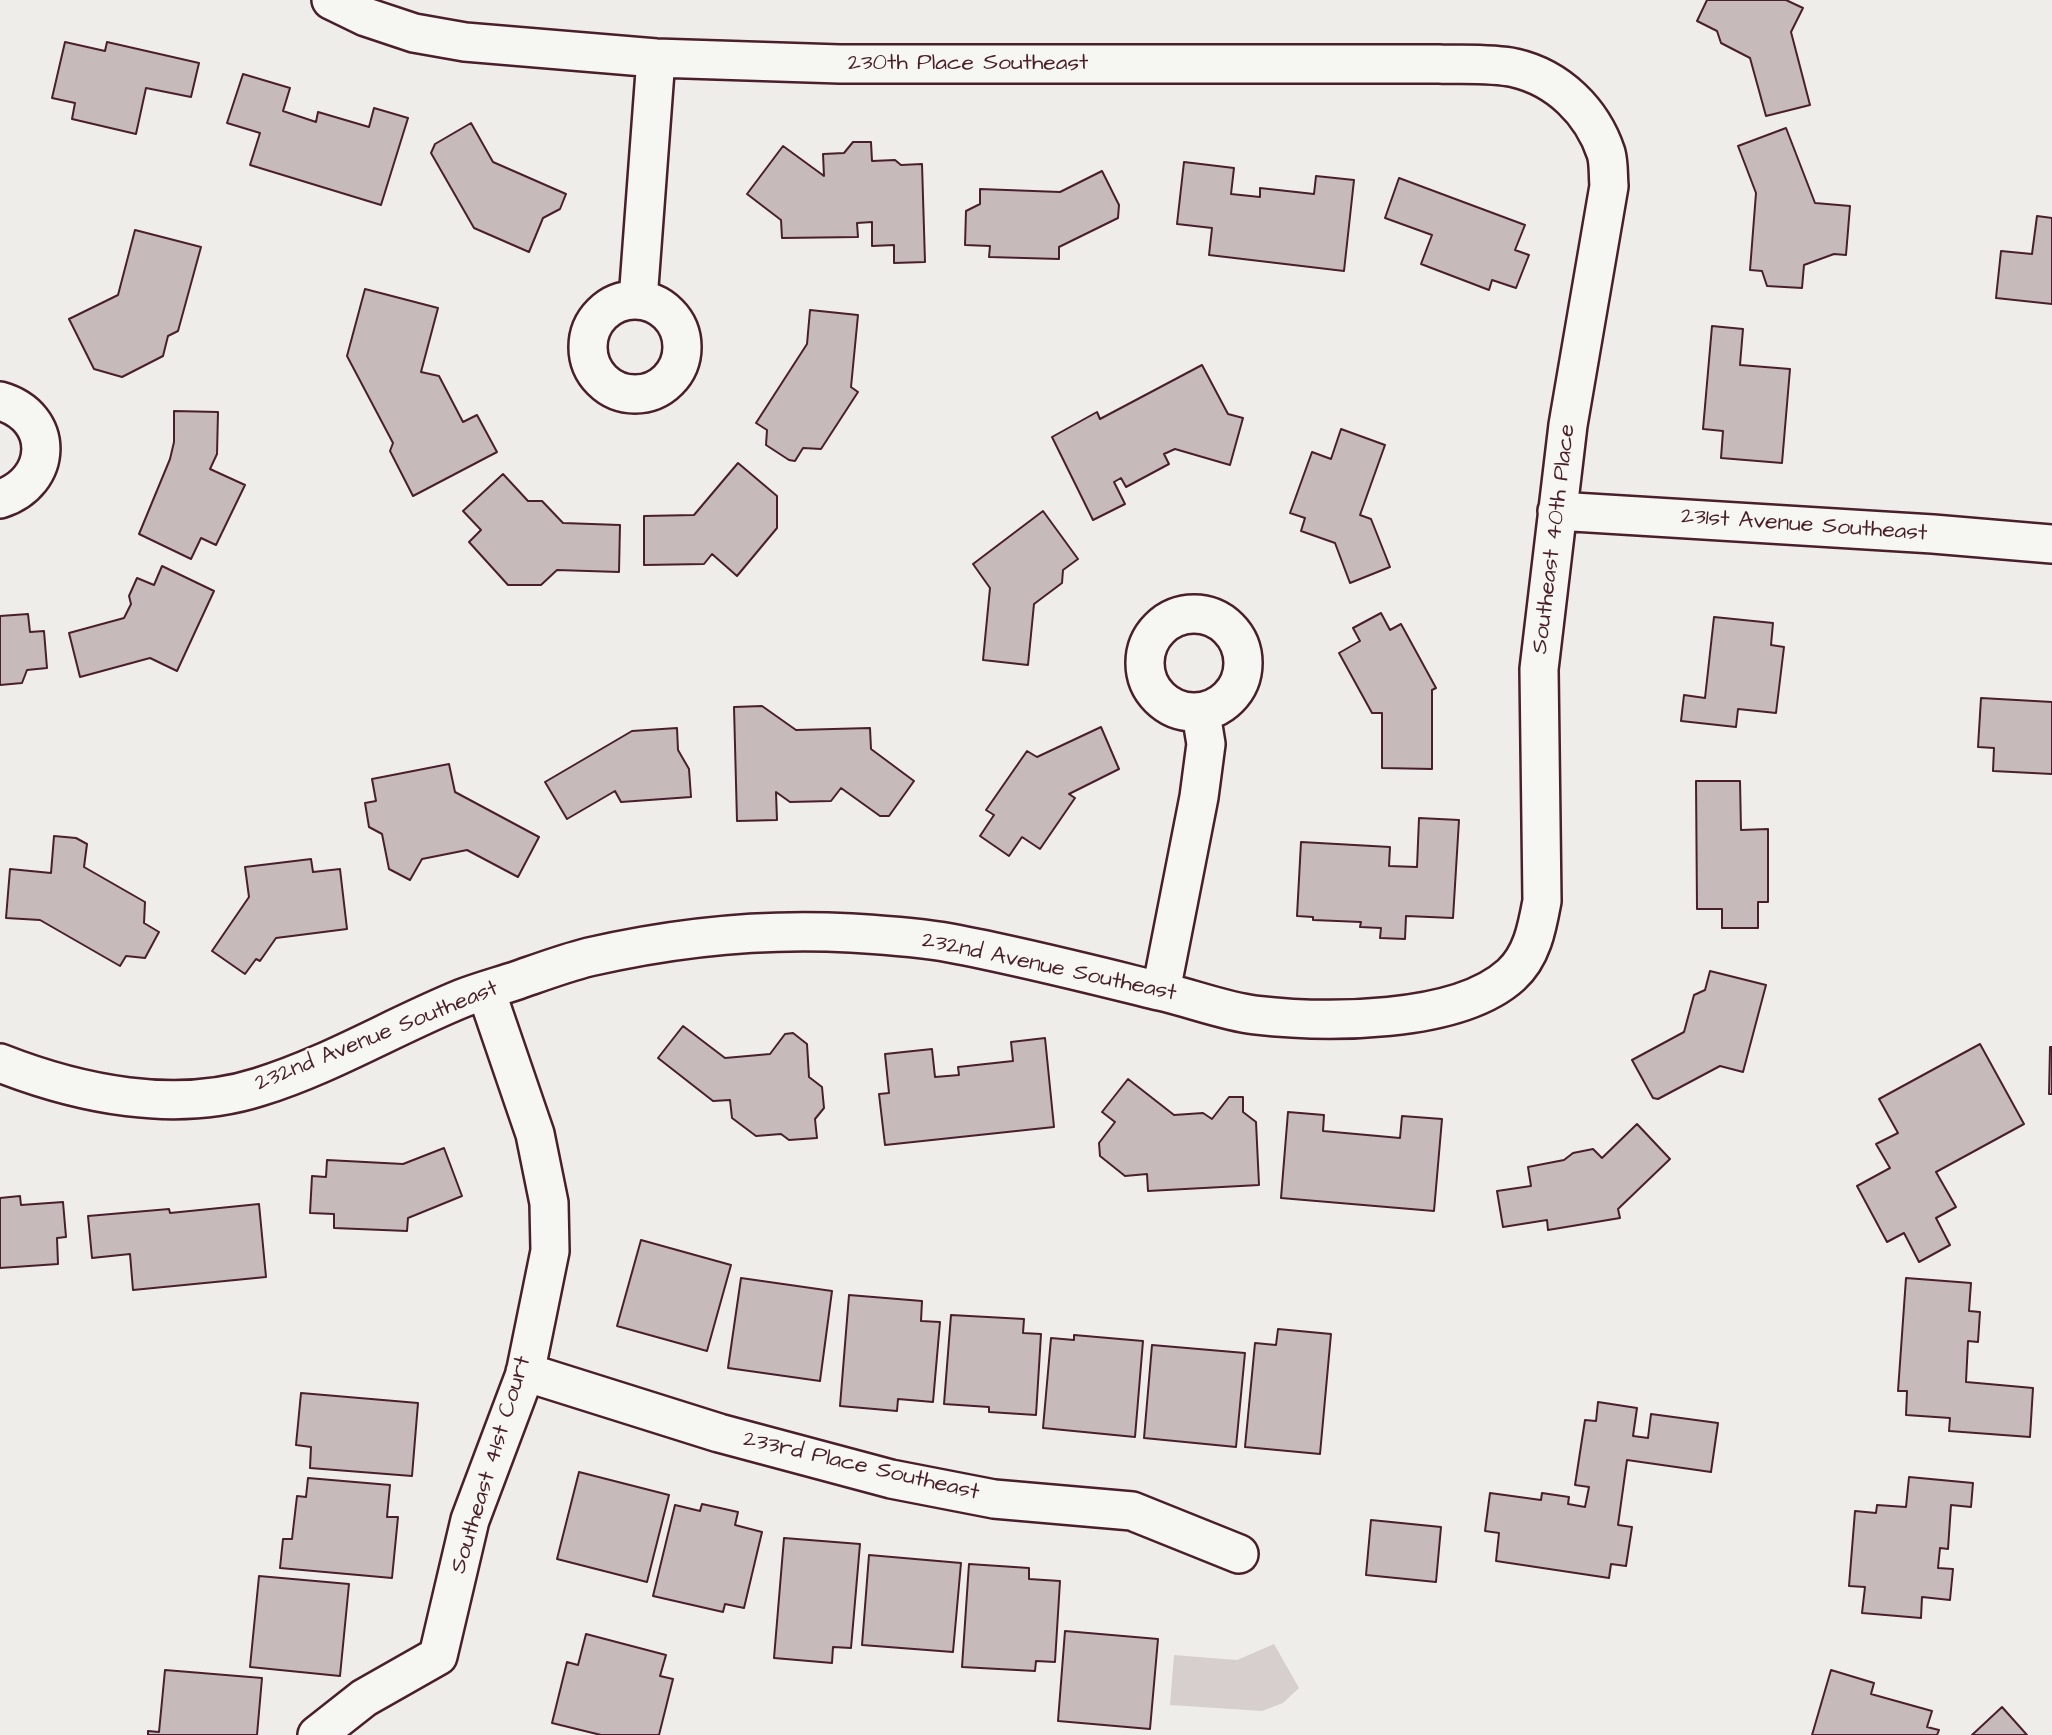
<!DOCTYPE html>
<html>
<head>
<meta charset="utf-8">
<style>
  body { margin:0 }
  canvas { display:block; background:#efedea }
</style>
</head>
<body>
<canvas width="2052" height="1735"></canvas>
<script>
const c = document.querySelector('canvas').getContext('2d');
c.lineJoin = 'round';
function fillPath(path, color) {
  c.fillStyle = color;
  c.fill(path, 'evenodd');
}
function stroke(path, color, width, dash) {
  c.strokeStyle = color;
  c.lineWidth = width;
  c.lineCap = dash ? 'butt' : 'round';
  c.setLineDash(dash || []);
  c.stroke(path);
}
function drawText(font, color, halo, rows, align = 'center') {
  c.font = font + ' "Architects Daughter",sans-serif';
  c.lineWidth = 5;
  c.setLineDash([]);
  c.textBaseline = 'middle';
  c.strokeStyle = halo;
  c.fillStyle = color;
  for (const [text, x, y, turn = 0] of rows) {
    c.save();
    c.translate(x, y);
    c.rotate((+turn || 0) * Math.PI / 180);
    c.textAlign = isNaN(turn) ? turn : align;
    if (halo) c.strokeText(text, 0, 0);
    c.fillText(text, 0, 0);
    c.restore();
  }
}
fillPath(new Path2D(`
  M1274 1644 1299 1688 1283 1703 1262 1711 1170 1705 1174 1655 1237 1660Z`), '#d7cfce');
const building = new Path2D(`
  M1707 0H1786L1803 8 1791 32 1810 105 1766 116 1750 58 1721 43 1717 31 1697 21Z
  M65 42 105 51 107 42 199 63 191 97 146 88 136 134 72 119 75 103 52 98Z
  M243 74 290 88 283 111 316 122 318 112 369 127 374 108 408 118 381 205 250 165 260 133 227 123Z
  M471 123 493 162 566 194 560 209 543 218 529 252 474 228 431 153 435 144Z
  M1786 128 1815 203 1850 206 1846 255 1834 254 1804 265 1802 288 1767 286 1762 271 1750 270 1756 193 1738 146Z
  M853 142H871L872 161 895 160 901 165 922 164 925 262 894 263V245L872 246V222L857 223 858 237 782 238 781 220 747 194 783 146 824 176 823 154 844 153Z
  M1184 162 1234 168 1231 194 1260 197V188L1314 194 1316 176 1354 180 1344 271 1209 255 1212 228 1177 224Z
  M1102 171 1119 205 1118 218 1059 247V259L989 257 990 246 965 245 966 211 980 204V189L1060 192Z
  M1399 178 1525 225 1515 250 1529 255 1516 288 1492 280 1489 290 1421 264 1432 235 1385 218Z
  M2037 216 2052 218V304L1996 298 2001 251 2032 254Z
  M135 230 201 247 178 331 168 336 163 356 122 377 94 369 69 319 118 295Z
  M365 289 438 308 421 372 439 376 463 422 477 415 497 452 413 496 390 451 393 443 347 356Z
  M810 310 858 315 851 387 858 392 821 449 803 448 795 461 789 460 766 445 767 430 756 423 807 344Z
  M1712 326 1743 329 1740 365 1790 369 1782 463 1721 458 1723 431 1703 429Z
  M1202 365 1228 414 1243 418 1230 465 1175 449 1164 454 1169 464 1126 487 1121 478 1114 482 1125 504 1093 520 1052 437 1097 412 1100 419Z
  M174 411 218 412 217 454 210 469 245 485 216 545 201 538 191 559 139 534 170 459 174 442Z
  M1341 429 1385 445 1360 515 1371 519 1390 567 1350 583 1335 543 1301 531 1305 518 1290 513 1312 452 1331 459Z
  M738 463 777 496V528L737 576 712 554 704 564 644 565V516L694 515Z
  M503 474 528 501H542L563 523 620 525 619 572 557 570 541 585H508L469 542 481 530 463 511Z
  M1043 511 1078 559 1063 570 1062 583 1034 604 1028 665 983 660 990 588 973 564Z
  M162 566 214 591 177 671 150 658 80 677 69 633 124 618 131 604 129 596 137 578 154 585Z
  M1381 613 1390 630 1401 624 1436 688 1432 690V769L1382 768V713H1372L1339 653 1360 641 1353 628Z
  M28 614 30 632 44 631 47 668 27 670 22 683 0 685V616Z
  M1714 617 1773 623 1771 645 1784 647 1776 713 1738 709 1736 727 1681 721 1684 695 1705 698Z
  M1981 698 2052 702V774L1993 771 1994 748 1978 747Z
  M762 706 796 730 870 728 871 749 914 781 889 816H880L841 788 831 801 790 802 776 792 777 820 737 821 734 707Z
  M1101 727 1119 769 1069 794 1075 798 1040 849 1022 837 1009 856 980 836 994 815 986 810 1027 751 1037 757Z
  M677 728 678 750 689 769 691 797 621 802 615 791 567 819 545 782 632 731Z
  M449 764 455 792 539 837 518 877 467 850 422 859 410 880 389 869 382 834 369 827 365 803 376 801 372 779Z
  M1696 781H1740L1741 830 1768 829V902H1758V928H1722V909H1697Z
  M1419 818 1459 820 1453 918 1406 916 1405 939 1380 938 1381 928 1360 927 1361 922 1313 920V917L1297 916 1301 842 1390 847 1389 866 1417 867Z
  M54 836 76 838 87 844 84 867 145 902 144 923 159 932 145 958 126 956 120 966 40 920 6 918 10 869 51 873Z
  M311 859 313 872 340 869 347 929 276 938 260 961 256 959 245 974 212 951 249 897 245 867Z
  M1710 971 1766 985 1743 1072 1720 1066 1658 1099 1653 1098 1632 1060 1684 1032 1694 995 1705 990Z
  M683 1026 725 1058 770 1054 785 1034 793 1033 807 1044 809 1077 822 1087 824 1108 815 1119 817 1138 789 1140 781 1134 756 1136 732 1118 730 1100 713 1101 658 1058Z
  M1045 1038 1054 1127 885 1145 879 1094 889 1093 885 1054 932 1049 935 1077 959 1075 958 1067 1013 1061 1011 1042Z
  M1980 1044 2024 1124 1936 1172 1956 1207 1936 1218 1950 1245 1919 1262 1904 1233 1887 1242 1857 1186 1890 1168 1876 1144 1898 1133 1879 1099Z
  M2050 1047H2052V1094H2049Z
  M1128 1079 1174 1115 1203 1113 1212 1119 1229 1097H1243V1112L1256 1122 1259 1185 1148 1191 1147 1174 1125 1176 1100 1156 1099 1143 1115 1122 1102 1112Z
  M1288 1112 1324 1115 1323 1131 1400 1138 1402 1116 1442 1119 1434 1211 1281 1198Z
  M1637 1124 1670 1159 1618 1209 1620 1218 1548 1230 1547 1220 1503 1227 1497 1191 1531 1186 1528 1167 1564 1160 1573 1153 1593 1149 1602 1158Z
  M444 1148 462 1196 408 1218 407 1231 334 1228V1214L310 1213 312 1176 326 1177 327 1160 403 1164Z
  M20 1196 21 1205 63 1202 66 1237 57 1238 58 1264 0 1268V1198Z
  M259 1204 266 1277 133 1290 130 1254 92 1258 88 1216 169 1209 170 1213Z
  M641 1240 731 1265 707 1351 617 1326Z
  M741 1278 832 1291 820 1381 728 1368Z
  M1906 1278 1971 1283 1969 1311 1980 1312 1978 1342 1968 1341 1966 1382 2033 1388 2030 1437 1949 1431 1950 1418 1906 1415 1907 1391H1898Z
  M849 1295 922 1301 921 1321 940 1322 933 1402 898 1399 897 1411 840 1406Z
  M951 1315 1024 1319 1023 1333 1041 1334 1036 1415 989 1412V1407L944 1404Z
  M1278 1329 1331 1334 1320 1454 1245 1447 1255 1343 1276 1345Z
  M1074 1335 1143 1341 1135 1437 1043 1428 1051 1338 1074 1340Z
  M1152 1345 1245 1353 1236 1447 1144 1438Z
  M301 1393 418 1403 412 1476 310 1468 311 1447 296 1445Z
  M1598 1402 1637 1408 1633 1436 1648 1438 1651 1414 1718 1423 1711 1472 1627 1460 1618 1525 1632 1527 1626 1566 1611 1564 1609 1578 1496 1561 1499 1533 1485 1531 1490 1493 1541 1500 1542 1493 1569 1497 1568 1504 1585 1507 1589 1487 1575 1485 1585 1420 1596 1421Z
  M579 1472 669 1495 647 1582 557 1559Z
  M1909 1477 1973 1483 1971 1507 1951 1505 1948 1549 1940 1548 1938 1568 1953 1569 1950 1600 1922 1597 1921 1618 1862 1613 1865 1587 1849 1586 1855 1511 1876 1513 1877 1505 1906 1507Z
  M308 1478 390 1485 387 1517H398L392 1578 280 1568 283 1539H292L297 1496 306 1497Z
  M702 1504 738 1512 735 1525 762 1532 744 1608 725 1604 723 1612 653 1596 675 1505 700 1511Z
  M1371 1520 1441 1527 1436 1582 1366 1575Z
  M784 1538 860 1544 851 1648 833 1647 832 1663 774 1658Z
  M869 1555 961 1563 953 1652 862 1645Z
  M969 1564 1029 1568V1579L1060 1581 1055 1662 1036 1661 1035 1671 962 1667Z
  M259 1576 349 1584 340 1676 250 1667Z
  M1065 1631 1158 1639 1150 1729 1058 1721Z
  M586 1634 666 1655 660 1676 673 1679 659 1735H601L552 1723 567 1662 578 1665Z
  M165 1670 262 1678 257 1735H148V1731L159 1732Z
  M1831 1670 1874 1683 1871 1694 1932 1711 1927 1727 1939 1730 1937 1735H1812Z
  M2002 1707 2027 1735H1972Z`);
fillPath(building, '#c6babb');
stroke(building, '#4a1f2b', 2);
const minor = new Path2D(`
  M638 300 656 58
  M588 347a47 47 0 1 1 94 0a47 47 0 1 1-94 0Z
  M0 401C56 417 53 482 0 499
  M1557 511 1933 534 2052 544
  M1145 663a49 49 0 1 1 98 0a49 49 0 1 1-98 0Z
  M1161 991 1199 797 1206 744 1201 713
  M0 1063C79 1094 175 1114 259 1087 330 1065 394 1026 463 998 481 991 500 986 518 980 541 972 565 963 589 957 676 937 762 928 851 933 883 935 918 937 950 943 1020 956 1090 974 1159 991 1191 998 1223 1011 1255 1015 1325 1023 1457 1024 1511 975 1532 956 1537 928 1542 901L1539 669 1568 425 1609 186C1608 175 1609 163 1606 153 1592 111 1558 78 1515 68 1491 63 1463 65 1439 64H840L656 58 465 42 414 33 366 17 331 0
  M525 1372 719 1433 891 1479 994 1499 1132 1511 1239 1554
  M317 1735 364 1698 438 1656 470 1520 525 1374 550 1251 549 1203 535 1134 486 991`);
stroke(minor, '#4a1f2b', 42);
stroke(minor, '#f6f6f2', 37);
drawText('23px', '#4a1f2b', '#f6f6f2', [
  ["230th Place Southeast",968,64],
  ["231st Avenue Southeast",1804,526,4],
  ["Southeast 40th Place",1555,539,-83],
  ["232nd Avenue Southeast",1049,968,12],
  ["232nd Avenue Southeast",377,1037,-22],
  ["Southeast 41st Court",492,1465,-73],
  ["233rd Place Southeast",861,1467,13]
]);
</script>
</body>
</html>
